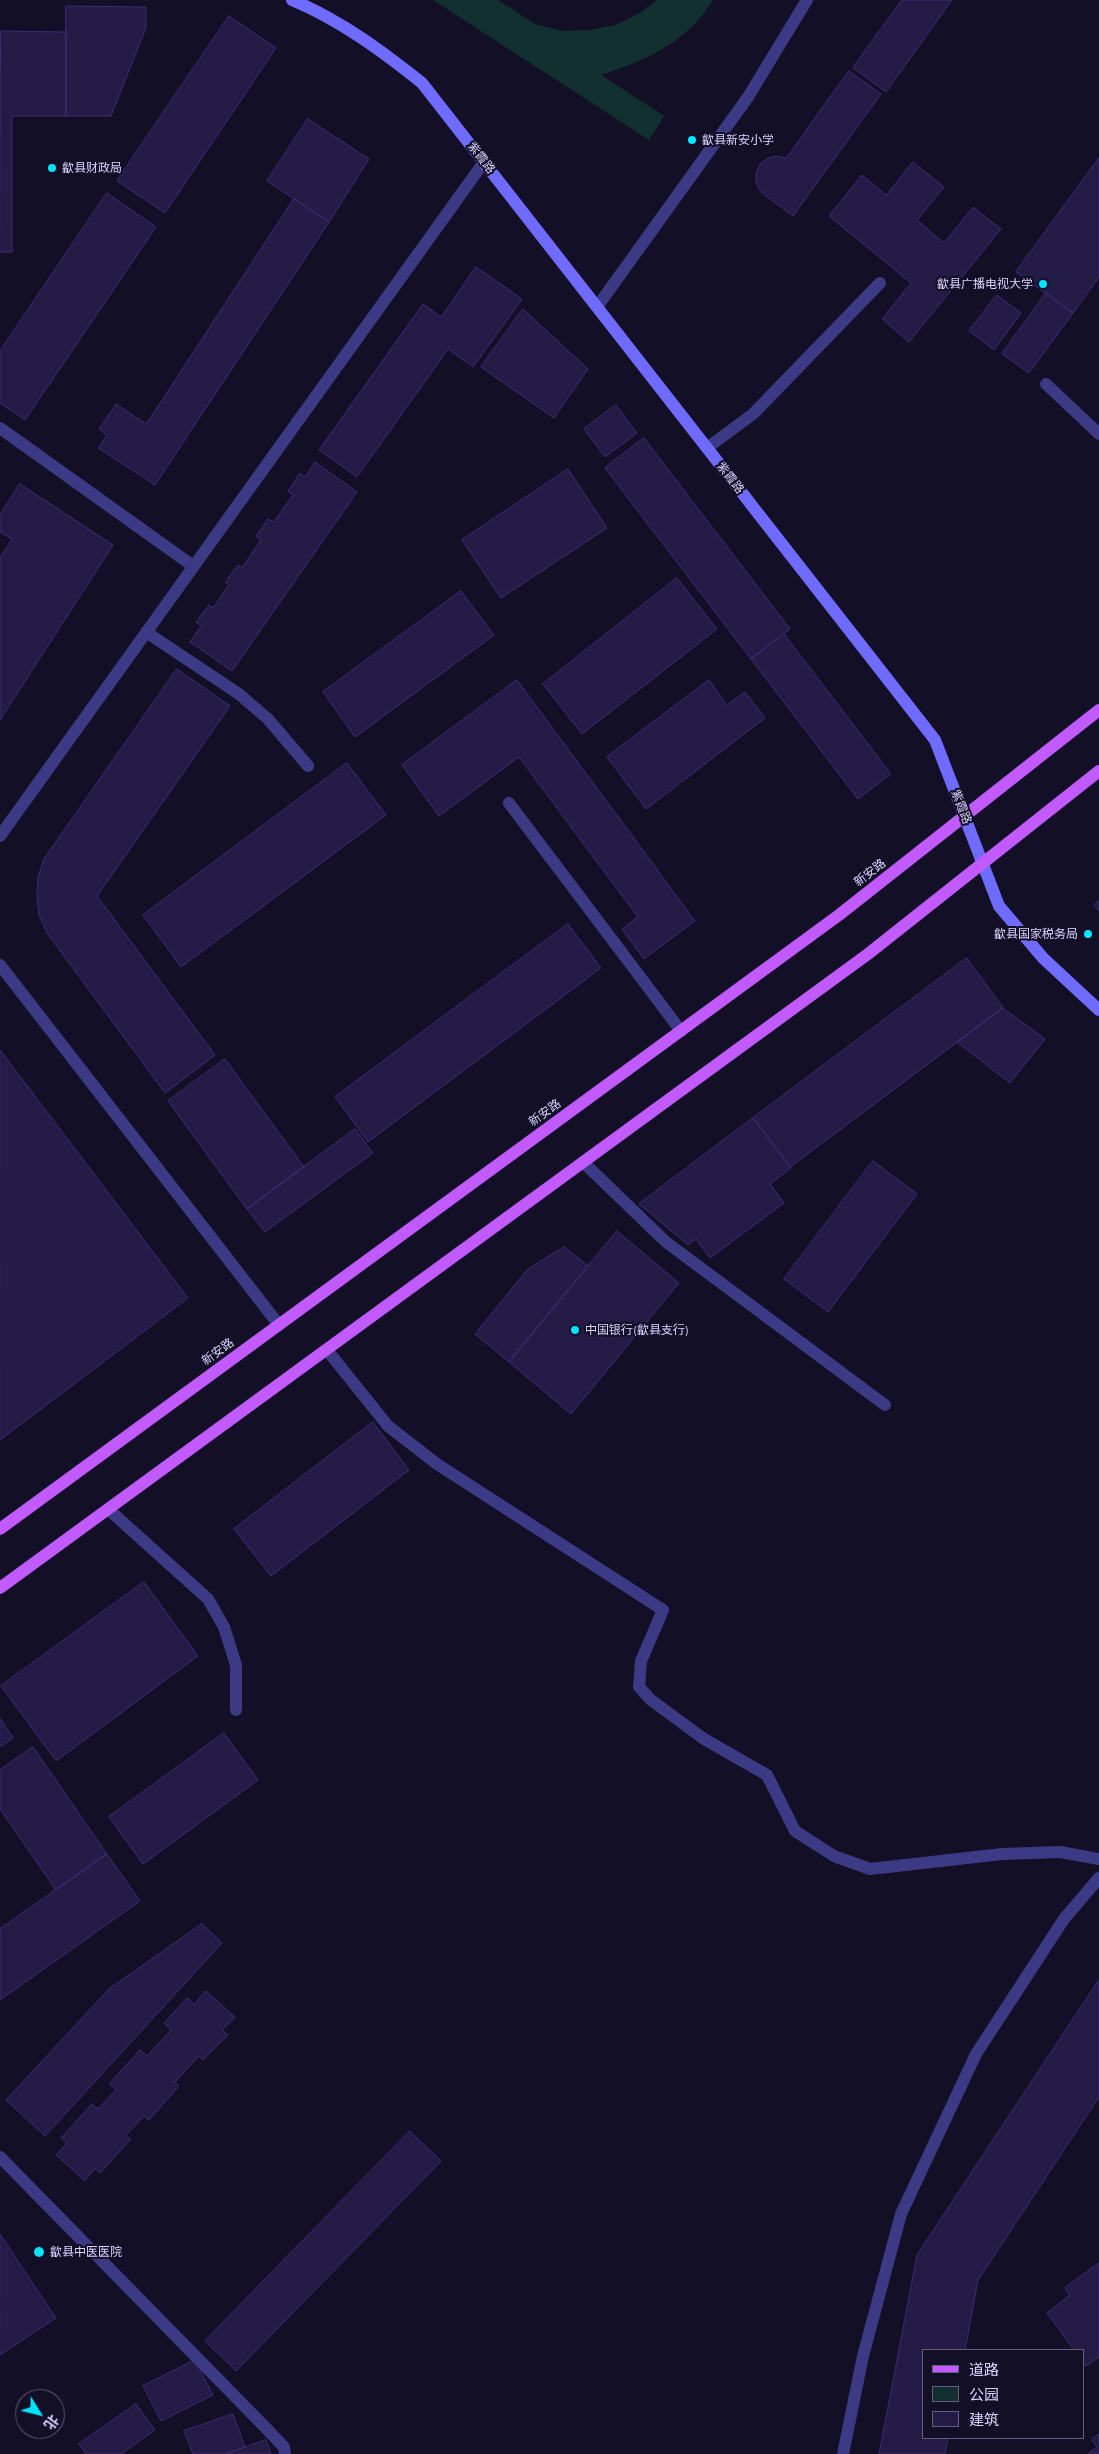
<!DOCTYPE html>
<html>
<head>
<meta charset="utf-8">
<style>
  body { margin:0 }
  #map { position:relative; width:1099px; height:2454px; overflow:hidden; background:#130f26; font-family:Montserrat,"Noto Sans SC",sans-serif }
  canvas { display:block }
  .legend { position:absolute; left:922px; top:2349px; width:162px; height:90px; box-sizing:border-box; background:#130f26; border:1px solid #625e7d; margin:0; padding:6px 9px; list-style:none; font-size:15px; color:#d9d4ff }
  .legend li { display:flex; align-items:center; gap:10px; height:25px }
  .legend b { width:25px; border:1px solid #625e7d }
  .north { position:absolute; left:15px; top:2389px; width:50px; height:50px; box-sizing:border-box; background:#130f26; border:1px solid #625e7d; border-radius:50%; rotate:126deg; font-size:14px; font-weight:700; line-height:20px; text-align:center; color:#d9d4ff }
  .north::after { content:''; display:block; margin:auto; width:18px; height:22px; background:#00e5ff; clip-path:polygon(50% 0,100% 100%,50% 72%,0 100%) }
</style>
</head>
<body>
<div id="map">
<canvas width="1099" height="2454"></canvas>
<ul class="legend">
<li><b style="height:6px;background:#c25bff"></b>道路</li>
<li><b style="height:14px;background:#12302f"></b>公园</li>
<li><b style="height:14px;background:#241b47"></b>建筑</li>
</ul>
<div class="north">北</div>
</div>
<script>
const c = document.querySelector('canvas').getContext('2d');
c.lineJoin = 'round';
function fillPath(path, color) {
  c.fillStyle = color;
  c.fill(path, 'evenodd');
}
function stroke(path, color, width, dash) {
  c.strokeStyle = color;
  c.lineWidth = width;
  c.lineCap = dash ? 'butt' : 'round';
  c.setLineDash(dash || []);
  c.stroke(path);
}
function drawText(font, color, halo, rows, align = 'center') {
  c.font = font + ' Montserrat,"Noto Sans SC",sans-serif';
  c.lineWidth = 4;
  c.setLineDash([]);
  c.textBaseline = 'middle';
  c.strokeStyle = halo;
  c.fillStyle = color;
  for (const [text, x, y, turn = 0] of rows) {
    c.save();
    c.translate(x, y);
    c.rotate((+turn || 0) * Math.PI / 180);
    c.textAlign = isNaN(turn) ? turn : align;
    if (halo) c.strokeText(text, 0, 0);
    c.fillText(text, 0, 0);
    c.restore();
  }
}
fillPath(new Path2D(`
  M433 0H498L535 24 562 31 589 30 616 25 640 13 657 0H713C688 42 645 61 601 75L664 116 649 140Z`), '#12302f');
const building = new Path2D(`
  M902 0H952L886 92 853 68Z
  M66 6 146 7V28L111 116H66Z
  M229 16 276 48 165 213 117 181Z
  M1 31 66 32V116H12V252H0Z
  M849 71 881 94 793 216 761 192 756 183V173L760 164 768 158 777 156 786 158Z
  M308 119 369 159 329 222 267 181Z
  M1099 158V277L1073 313 1016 272Z
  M913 162 944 187 917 220 944 243 973 207 1001 229 909 342 882 319 911 283 829 216 862 175 886 195Z
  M107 193 156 227 25 420 0 403V351Z
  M294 199 329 222 155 485 98 448 107 435 99 429 116 404 146 424Z
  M476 267 522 299 473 367 448 349 357 477 319 450 423 304 441 317Z
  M1046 293 1073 313 1029 373 1002 354Z
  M997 295 1021 313 994 350 969 331Z
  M523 309 588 369 554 418 481 367Z
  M616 405 637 433 605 457 584 429Z
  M644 438 790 629 751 659 605 468Z
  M315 462 357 492 232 671 190 642 201 626 196 622 209 605 213 608 229 585 225 582 238 565 242 568 261 540 256 536 268 519 274 522 293 495 288 491 300 473 305 477Z
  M568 469 607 528 501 598 462 540Z
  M20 484 113 545 0 720V558L12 539 0 532V515Z
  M677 578 717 629 582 734 543 684Z
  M461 591 494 635 355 737 323 692Z
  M784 634 891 774 858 799 751 659Z
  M177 669 230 706 97 896 215 1055 165 1093 47 933 39 915 37 895 38 877 44 859Z
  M517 680 695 921 644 959 622 929 638 917 519 757 439 816 402 765Z
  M709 680 727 705 745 692 765 718 646 809 607 757Z
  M347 763 386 815 181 967 143 915Z
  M1099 901V911L1094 905Z
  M568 924 601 968 368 1142 335 1097Z
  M967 958 1003 1008 790 1167 753 1118Z
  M1003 1008 1045 1039 1010 1083 957 1042Z
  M0 1050 188 1298 0 1440Z
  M225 1059 304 1167 247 1209 168 1101Z
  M753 1118 791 1168 770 1184 784 1203 710 1258 696 1239 688 1245 639 1204Z
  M355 1129 373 1153 265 1232 247 1209Z
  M873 1161 917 1194 828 1312 784 1279Z
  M617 1231 679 1283 571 1414 509 1362Z
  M564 1247 588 1266 509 1362 475 1334 527 1270Z
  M373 1422 409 1470 271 1576 234 1529Z
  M144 1582 198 1656 56 1761 1 1686Z
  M0 1718 13 1738 0 1747Z
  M224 1733 258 1780 143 1864 109 1817Z
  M33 1747 107 1854 56 1890 0 1809V1770Z
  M107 1854 140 1901 0 2000V1929Z
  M202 1924 222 1943 45 2136 6 2100 109 1989Z
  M1099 1980V2097L978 2280 965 2350H923V2438H948L945 2454H879L917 2255Z
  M206 1991 235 2017 222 2030 228 2035 203 2060 199 2056 175 2082 179 2086 149 2120 144 2116 126 2135 131 2139 100 2173 95 2168 85 2181 56 2155 67 2143 61 2138 92 2104 98 2109 116 2090 109 2084 140 2050 147 2056 171 2030 164 2023 187 1998 194 2004Z
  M410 2131 441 2161 236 2371 205 2341Z
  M0 2234 56 2318 0 2355Z
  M1099 2263V2357L1086 2366 1083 2362V2350H1074L1047 2313 1070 2295 1065 2288Z
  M195 2360 213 2395 161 2421 143 2386Z
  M136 2404 155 2430 121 2454H86L79 2444Z
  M233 2414 245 2447 225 2454H193L184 2431Z
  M1099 2434V2454H1088L1097 2447 1092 2440Z
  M266 2440 271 2454H225L245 2447Z`);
fillPath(building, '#241b47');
stroke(building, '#3b2d73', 1);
stroke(new Path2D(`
  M597 307 748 97 807 0
  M1046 384 1099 434
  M0 428 193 566
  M707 448 753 414 880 283
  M146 632 239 694 268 719 308 766
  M509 803 681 1031
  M583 1162 666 1242 885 1405
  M327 1350 388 1426 437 1464 663 1610 641 1661 639 1687 651 1700 704 1739 767 1775 795 1831 834 1856 870 1869 1002 1854 1060 1852 1099 1859
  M108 1509 208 1599 224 1627 236 1665V1710
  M0 2157 263 2425 284 2447 285 2454
  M843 2454 863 2356 901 2214 976 2054 1064 1919 1099 1878`), '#3d3a85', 12);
stroke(new Path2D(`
  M0 836 484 162
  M0 965 279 1325`), '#3d3a85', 12);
stroke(new Path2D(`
  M292 0C340 20 382 51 422 83L935 740 999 906 1043 958 1099 1010`), '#6f6bff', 12);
stroke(new Path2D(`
  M0 1529 839 915 1099 710
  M0 1588 868 954 1099 771`), '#c25bff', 12);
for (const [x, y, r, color] of [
  [692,140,5,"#00e5ff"],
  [52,168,5,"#00e5ff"],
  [1043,284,5,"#00e5ff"],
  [1088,934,5,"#00e5ff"],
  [575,1330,5,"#00e5ff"],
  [39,2252,6,"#00e5ff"]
]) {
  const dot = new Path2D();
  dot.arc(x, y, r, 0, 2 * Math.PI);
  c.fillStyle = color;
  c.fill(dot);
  stroke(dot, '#130f26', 2);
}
drawText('12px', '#d9d4ff', '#130f26', [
  ["歙县新安小学",702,140],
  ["歙县财政局",62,168],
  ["歙县广播电视大学",1033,284,"right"],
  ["歙县国家税务局",1078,934,"right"],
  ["中国银行(歙县支行)",585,1330],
  ["歙县中医医院",50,2252]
], 'left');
drawText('12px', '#d9d4ff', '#130f26', [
  ["紫霞路",481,158,52],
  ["紫霞路",730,478,52],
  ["紫霞路",961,807,69],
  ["新安路",870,873,-38],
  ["新安路",545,1113,-36],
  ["新安路",218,1352,-36]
]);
</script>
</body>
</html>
